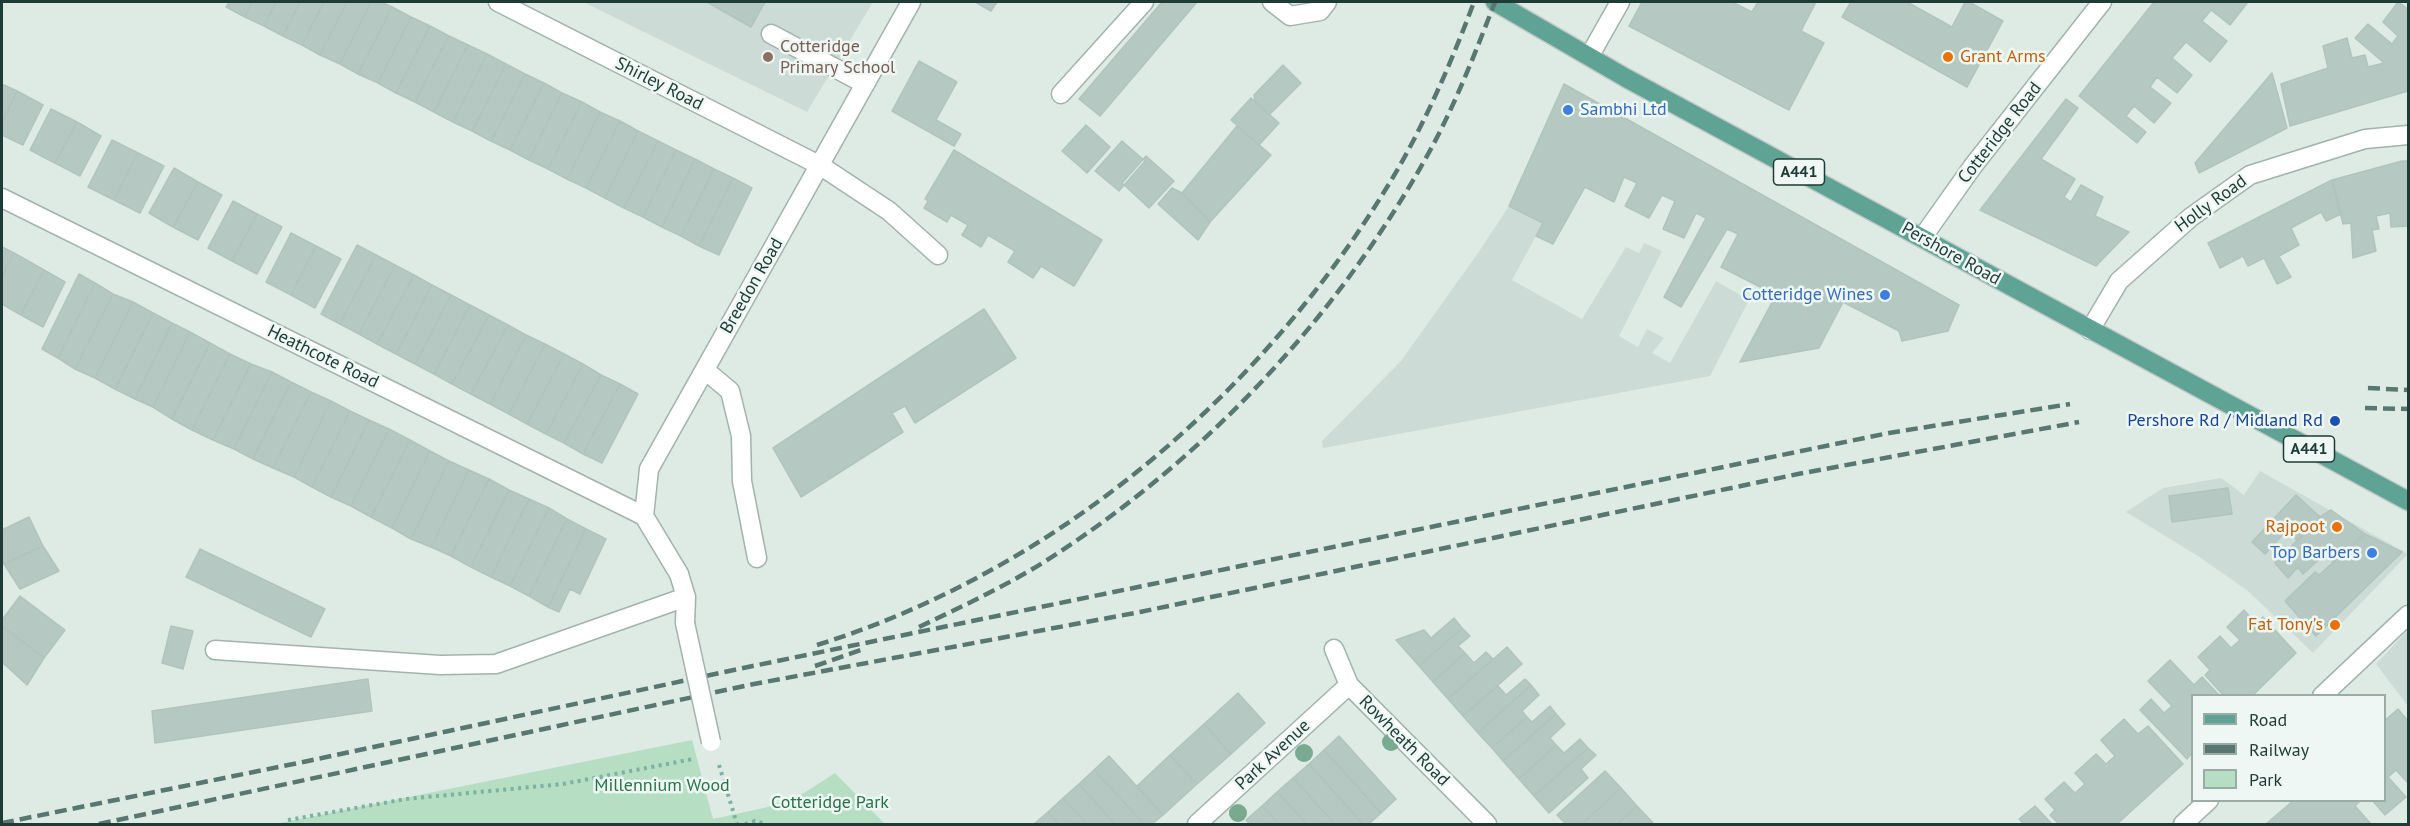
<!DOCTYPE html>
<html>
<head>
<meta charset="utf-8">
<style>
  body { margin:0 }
  #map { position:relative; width:2410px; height:826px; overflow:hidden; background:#deebe5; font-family:"PT Sans",sans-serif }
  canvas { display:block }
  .frame { position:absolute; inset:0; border:3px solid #1e3b35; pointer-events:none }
  .legend { position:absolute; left:2191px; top:694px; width:195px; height:108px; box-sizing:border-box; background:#eef7f3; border:2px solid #9baca7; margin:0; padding:8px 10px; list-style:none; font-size:18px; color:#1e3b35 }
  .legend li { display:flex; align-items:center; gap:12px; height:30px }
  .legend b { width:30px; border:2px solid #9baca7 }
</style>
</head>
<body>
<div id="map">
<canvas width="2410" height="826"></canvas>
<div class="frame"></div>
<ul class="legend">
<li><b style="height:8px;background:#5fa395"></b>Road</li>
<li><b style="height:8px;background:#587770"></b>Railway</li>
<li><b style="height:16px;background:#b5dec2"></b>Park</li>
</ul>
</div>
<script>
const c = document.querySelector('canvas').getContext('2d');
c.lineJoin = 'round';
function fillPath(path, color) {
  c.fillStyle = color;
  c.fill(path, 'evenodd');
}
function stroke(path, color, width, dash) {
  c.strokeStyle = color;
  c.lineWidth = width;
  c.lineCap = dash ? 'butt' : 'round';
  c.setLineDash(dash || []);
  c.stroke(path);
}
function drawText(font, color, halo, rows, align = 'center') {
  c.font = font + ' "PT Sans",sans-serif';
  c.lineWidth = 5;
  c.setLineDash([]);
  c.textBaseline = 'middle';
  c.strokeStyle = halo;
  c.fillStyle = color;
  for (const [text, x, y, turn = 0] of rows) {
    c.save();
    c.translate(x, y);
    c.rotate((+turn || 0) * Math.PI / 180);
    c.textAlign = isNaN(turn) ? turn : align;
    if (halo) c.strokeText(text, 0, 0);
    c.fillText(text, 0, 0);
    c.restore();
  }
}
fillPath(new Path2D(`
  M583 2H873L807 112Z
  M1509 206 1543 223 1512 280 1582 319 1626 247 1639 253 1644 243 1662 251 1619 336 1638 347 1647 329 1664 338 1652 353 1670 363 1716 281 1749 300 1710 376 1323 448 1322 441 1401 361 1478 253Z
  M2260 471 2408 554 2313 653 2248 591 2198 556 2126 512 2163 488 2221 478 2244 495Z
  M2408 630V706L2376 664Z`), '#ccdbd5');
fillPath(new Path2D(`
  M692 740 713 819 768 807 804 793 835 773 885 824H275Z`), '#b5dec2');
const building = new Path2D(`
  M229 2H252L245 17 226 7Z
  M252 2H276L264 26 245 17Z
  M276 2H300L283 36 264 26Z
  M300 2H324L302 45 283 36Z
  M324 2H347L320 55 302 45Z
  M347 2H371L340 64 320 55Z
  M371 2H381L392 7 358 74 340 64Z
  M707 2H765L751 27Z
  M975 2H997L991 11Z
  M1162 2H1197L1100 116 1079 99Z
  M1642 2H1732L1752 12 1758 2H1816L1801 31 1824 43 1789 110 1629 26Z
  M1851 2H1907L1952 27 1965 2H1969L2003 21 1967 87 1842 17Z
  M2154 2H2248L2230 25 2211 10 2202 21 2227 41 2210 62 2186 42 2172 58 2192 75 2177 93 2157 77 2150 87 2171 103 2154 123 2134 106 2126 116 2146 132 2137 143 2079 96Z
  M2398 2 2408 9V91L2290 126 2281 84 2328 68 2323 46 2347 38 2352 58 2365 55 2368 67 2384 63 2355 38 2368 24 2392 44 2398 36 2383 22Z
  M392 7 411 17 378 83 358 74Z
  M411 17 430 26 396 93 378 83Z
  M430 26 449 36 415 102 396 93Z
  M449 36 468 45 434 112 415 102Z
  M468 45 487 54 453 122 434 112Z
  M487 54 506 64 472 131 453 122Z
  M919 61 957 82 936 120 961 134 954 146 892 111Z
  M506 64 525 74 491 141 472 131Z
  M1283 65 1301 83 1269 115 1255 101 1254 95Z
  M2272 73 2287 128 2199 173 2195 163Z
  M525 74 544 83 510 150 491 141Z
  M544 83 562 93 529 160 510 150Z
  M2 84 17 91 2 123Z
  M1564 84 1959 305 1948 331 1902 341 1899 331 1843 302 1819 348 1740 362 1776 295 1721 267 1738 234 1727 229 1681 307 1664 297 1706 218 1696 213 1684 238 1663 229 1675 201 1662 195 1649 218 1625 206 1637 183 1624 177 1614 202 1585 187 1553 244 1536 236 1543 223 1509 206Z
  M17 91 43 105 23 145 2 135V123Z
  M562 93 582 102 548 169 529 160Z
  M1251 98 1279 123 1259 145 1231 120Z
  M2066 99 2078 108 2041 159 2075 179 2064 197 2071 202 2081 185 2103 197 2095 216 2129 232 2096 266 1980 210Z
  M582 102 600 112 567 179 548 169Z
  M51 109 77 122 55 163 30 150Z
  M600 112 620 121 586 188 567 179Z
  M620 121 638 131 605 198 586 188Z
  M77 122 101 136 80 176 55 163Z
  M1086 125 1110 147 1087 173 1062 151Z
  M1237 126 1271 155 1210 222 1182 193Z
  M638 131 658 141 624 208 605 198Z
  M112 140 138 153 114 200 88 187Z
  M658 141 676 150 643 217 624 208Z
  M1122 141 1145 161 1119 191 1095 171Z
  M676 150 695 159 662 227 643 217Z
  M954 150 1102 240 1074 286 1041 266 1033 278 1008 262 1015 251 988 235 981 247 962 235 968 225 951 215 947 222 924 208 928 201 925 199Z
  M138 153 164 166 140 213 114 200Z
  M1146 156 1174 181 1149 208 1122 183Z
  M695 159 714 169 681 236 662 227Z
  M2402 161H2408V226L2391 227 2390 213 2376 216 2379 229 2372 230 2376 251 2353 258 2351 223 2343 224 2332 180Z
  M174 168 198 182 173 227 149 213Z
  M714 169 733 178 699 246 681 236Z
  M733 178 752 188 719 255 699 246Z
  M2332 180 2341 214 2326 221 2321 212 2291 228 2299 245 2279 256 2291 277 2277 284 2264 258 2248 266 2243 256 2220 268 2208 243Z
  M198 182 222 195 198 240 173 227Z
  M1172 188 1182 193 1210 222 1198 240 1158 204Z
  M233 201 257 214 232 261 208 248Z
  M257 214 282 227 257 274 232 261Z
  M291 233 316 246 291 295 266 282Z
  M357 245 376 255 340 324 321 314Z
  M316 246 341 259 315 308 291 295Z
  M2 247 14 253 2 277Z
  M14 253 44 270 21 315 2 304V277Z
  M376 255 395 265 359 334 340 324Z
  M395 265 414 275 377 344 359 334Z
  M44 270 65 282 43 327 21 315Z
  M79 274 95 283 58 358 42 349Z
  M414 275 432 285 396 354 377 344Z
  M95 283 113 294 75 369 58 358Z
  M432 285 451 295 415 364 396 354Z
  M113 294 133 302 95 378 75 369Z
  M451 295 470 305 434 374 415 364Z
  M133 302 153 313 115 389 95 378Z
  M470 305 489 315 452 384 434 374Z
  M984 309 1016 358 915 423 905 406 892 413 903 432 801 497 773 448Z
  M153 313 172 323 135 399 115 389Z
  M489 315 508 325 471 394 452 384Z
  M172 323 190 332 153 407 135 399Z
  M508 325 526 335 490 404 471 394Z
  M190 332 210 343 172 419 153 407Z
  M526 335 545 344 509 414 490 404Z
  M210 343 230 354 192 430 172 419Z
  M545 344 564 354 527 424 509 414Z
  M230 354 251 364 213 440 192 430Z
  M564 354 583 364 546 434 527 424Z
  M251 364 272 372 234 449 213 440Z
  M583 364 601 375 564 443 546 434Z
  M272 372 291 382 253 459 234 449Z
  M601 375 620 384 583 454 564 443Z
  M291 382 311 392 273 468 253 459Z
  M620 384 638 394 602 463 583 454Z
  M311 392 331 401 294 477 273 468Z
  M331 401 350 411 312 487 294 477Z
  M350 411 369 420 331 497 312 487Z
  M369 420 389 429 351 506 331 497Z
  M389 429 410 440 371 517 351 506Z
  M410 440 430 451 392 528 371 517Z
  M430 451 449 461 411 539 392 528Z
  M449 461 469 470 431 547 411 539Z
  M469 470 489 479 451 556 431 547Z
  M489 479 509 490 471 567 451 556Z
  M2228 488 2232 514 2172 522 2169 496Z
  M509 490 529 499 491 577 471 567Z
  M2296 495 2320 517 2298 541 2287 530 2265 554 2252 542Z
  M529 499 549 508 510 586 491 577Z
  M549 508 567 519 529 596 510 586Z
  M2331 510 2365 534 2333 562 2326 553 2303 574 2298 567 2288 578 2275 563 2320 517Z
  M29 517 43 546 4 564 2 558V530Z
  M567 519 586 529 548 607 529 596Z
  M586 529 606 539 580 594 570 589 559 612 548 607Z
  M2365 534 2402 552 2316 636 2285 601 2315 572 2319 575Z
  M43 546 59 571 20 589 4 564Z
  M200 549 325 609 311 637 186 577Z
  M20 596 65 630 44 658 2 626V620Z
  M2244 610 2256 624 2263 617 2296 653 2252 696H2224L2205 675 2210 670 2198 657 2220 636 2231 648 2240 640 2227 627Z
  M1454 618 1462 628 1419 666 1396 640 1424 630 1431 638Z
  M2 626 44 658 27 685 2 662Z
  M171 626 193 631 183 669 162 663Z
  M1462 628 1470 636 1458 646 1465 653 1433 682 1419 666Z
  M1507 647 1522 664 1463 716 1448 699Z
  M1486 652 1493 659 1448 699 1433 682 1465 653 1474 663Z
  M2170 660 2194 685 2202 677 2220 696H2192V753L2187 759 2140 710 2151 699 2164 713 2172 706 2148 681Z
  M368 679 372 711 155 743 152 711Z
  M1525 679 1531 685 1478 733 1463 716 1498 686 1506 695Z
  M1531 685 1539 695 1522 711 1527 717 1492 748 1478 733Z
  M1238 693 1265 723 1231 754 1204 724Z
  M1550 706 1556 714 1503 761 1492 748 1527 717 1532 722Z
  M2398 709 2408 721V783L2396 770 2388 777 2406 797 2385 815 2372 800H2384V721Z
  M1556 714 1565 724 1550 738 1556 745 1519 779 1503 761Z
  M2124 719 2138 734 2148 726 2183 764 2117 824H2059L2050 815 2055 810 2045 799 2064 782 2075 793 2085 784 2075 773 2096 754 2106 764 2115 756 2101 740Z
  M1204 724 1231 754 1197 784 1170 755Z
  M1339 736 1396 799 1381 813 1324 750Z
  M1580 739 1588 748 1534 796 1519 779 1556 745 1564 753Z
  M1588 748 1596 755 1581 769 1588 778 1549 813 1534 796Z
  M1324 750 1381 813 1369 824H1363L1309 764Z
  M1170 755 1197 784 1163 815 1137 786Z
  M1109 756 1163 815 1152 824H1144L1094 770Z
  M1309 764 1363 824H1335L1293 778Z
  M1094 770 1144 824H1115L1079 784Z
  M1605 771 1621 788 1582 824H1566L1557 815Z
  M1293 778 1335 824H1307L1277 792Z
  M1079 784 1115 824H1087L1063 798Z
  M1621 788 1637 806 1617 824H1582Z
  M1277 792 1307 824H1279L1262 806Z
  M1063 798 1087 824H1059L1048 812Z
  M2294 800H2361L2355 806 2371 824H2266Z
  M1262 806 1279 824H1250L1246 820Z
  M1637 806 1653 823 1617 824Z
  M2035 806 2052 824H2024L2019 819Z
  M1048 812 1059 824H1034Z`);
fillPath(building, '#b6c8c2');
stroke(building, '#b0c4bd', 1.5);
const lane = new Path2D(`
  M1272 2 1290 16 1320 11 1327 2
  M771 34 865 84
  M1061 94 1144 2
  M679 574 686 597 685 623
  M215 650 440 665 496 664 686 597`);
const street = new Path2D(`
  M498 2 821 166 889 211 938 255
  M1590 55 1620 2
  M2 198 644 516
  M1922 238 1973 166 2102 2
  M2090 330 2119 281 2191 217 2250 175 2365 139 2408 135
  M705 370 730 391 741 436 742 481 757 558
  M679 574 644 516 649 469 911 2
  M1334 649 1349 685 1487 824
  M2322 696 2408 615
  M1197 824 1349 685
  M2183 824 2209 800`);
const primary = new Path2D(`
  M1495 2 1626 78 2408 501`);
stroke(lane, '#a1b3ad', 21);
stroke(street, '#a1b3ad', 21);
stroke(primary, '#c0c8c6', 21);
stroke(new Path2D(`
  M719 765 737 824
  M288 820 406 799 563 784 693 759
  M745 824 755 821 766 824`), '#7cb0a2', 4, [3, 4.5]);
stroke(lane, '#fff', 18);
stroke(street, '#fff', 18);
stroke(primary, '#5fa395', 18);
stroke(new Path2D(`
  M2368 388 2408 390
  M2365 408 2408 409
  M919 627C961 607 1004 587 1044 562 1205 460 1341 314 1432 147 1457 100 1476 51 1495 2
  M817 645C1061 569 1272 386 1399 167 1429 114 1453 58 1474 2
  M815 666 861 650
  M2 823 308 761 748 667 1889 433 2070 404
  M99 824 754 684 1140 612 1798 474 2079 422`), '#587770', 4.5, [12, 6]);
const laneBridge = new Path2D(`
  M685 623 711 742`);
stroke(laneBridge, '#a1b3ad', 21, []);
stroke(laneBridge, '#fff', 18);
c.fillStyle = '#79aa8f';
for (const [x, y] of [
  [1391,742],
  [1304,753],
  [1238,813]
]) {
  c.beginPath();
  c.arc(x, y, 9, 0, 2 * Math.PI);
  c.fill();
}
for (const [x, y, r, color] of [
  [768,57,6,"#8d6e63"],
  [1948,57,6,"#e8710a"],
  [1568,110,6,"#3f7fe0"],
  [1885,295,6,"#3f7fe0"],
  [2335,421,6,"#1a4fb4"],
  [2337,527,6,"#e8710a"],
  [2372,553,6,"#3f7fe0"],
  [2335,625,6,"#e8710a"]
]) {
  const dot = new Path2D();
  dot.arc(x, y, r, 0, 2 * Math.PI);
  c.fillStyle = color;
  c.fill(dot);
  stroke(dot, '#eef7f3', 2);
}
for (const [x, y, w] of [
  [1799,172,51],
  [2309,449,51]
]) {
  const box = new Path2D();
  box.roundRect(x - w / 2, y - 13, w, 26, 4.5);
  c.fillStyle = '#eef7f3';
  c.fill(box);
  stroke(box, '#1e3b35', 1.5);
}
drawText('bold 16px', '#1e3b35', null, [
  ["A441",1799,172],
  ["A441",2309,449]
]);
drawText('18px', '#785e54', '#eef7f3', [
  ["Cotteridge",780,47],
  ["Primary School",780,68]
], 'left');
drawText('18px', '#c56008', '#eef7f3', [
  ["Grant Arms",1960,57,"left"],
  ["Rajpoot",2325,527],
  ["Fat Tony's",2323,625]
], 'right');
drawText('18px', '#1e3b35', '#eef7f3', [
  ["Shirley Road",659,84,27],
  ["Cotteridge Road",2000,133,-52],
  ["Holly Road",2211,204,-36],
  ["Pershore Road",1951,254,29],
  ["Breedon Road",752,286,-60],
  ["Heathcote Road",323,357,26],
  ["Rowheath Road",1404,741,45],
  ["Park Avenue",1273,755,-43]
]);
drawText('18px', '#366cbe', '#eef7f3', [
  ["Sambhi Ltd",1580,110,"left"],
  ["Cotteridge Wines",1873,295],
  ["Top Barbers",2360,553]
], 'right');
drawText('18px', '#164399', '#eef7f3', [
  ["Pershore Rd / Midland Rd",2323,421]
], 'right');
drawText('18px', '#267448', '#eef7f3', [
  ["Millennium Wood",662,786],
  ["Cotteridge Park",830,803]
]);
</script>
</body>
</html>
